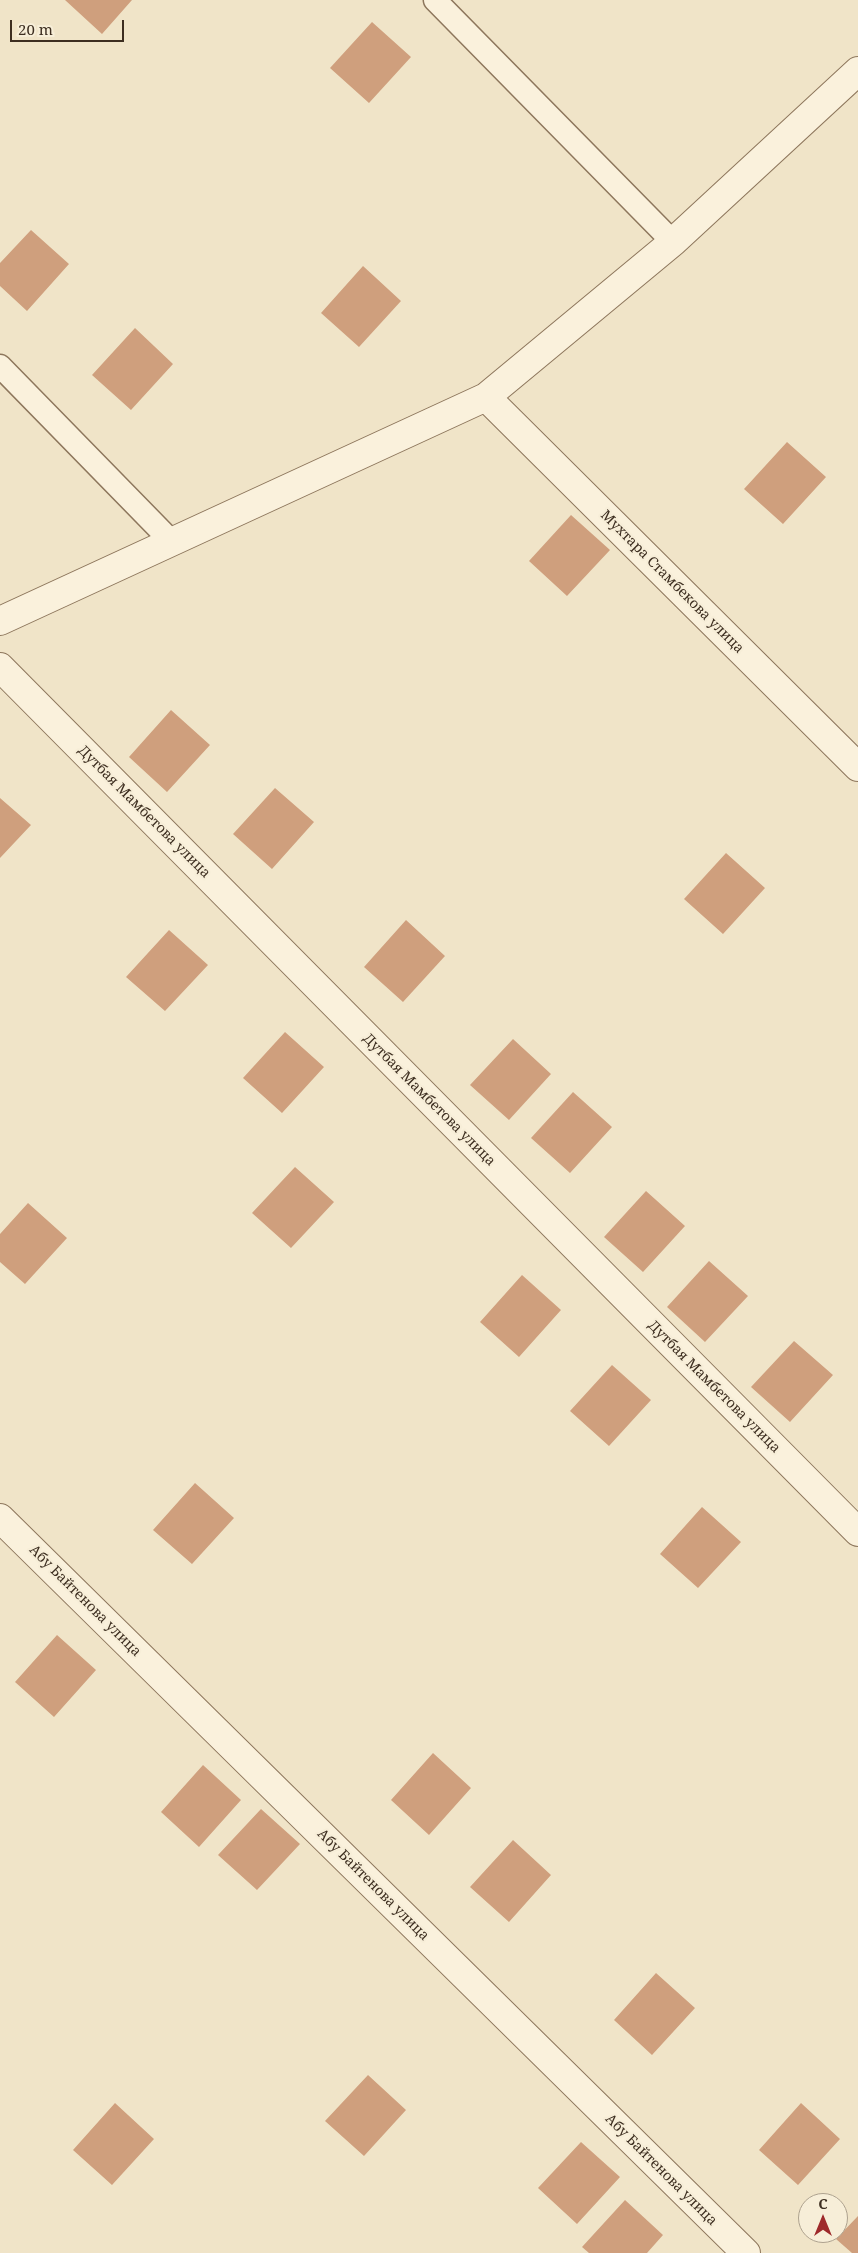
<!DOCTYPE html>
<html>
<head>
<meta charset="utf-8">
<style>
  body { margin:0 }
  #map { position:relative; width:858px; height:2253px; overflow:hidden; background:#f0e4c8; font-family:"Noto Serif",serif }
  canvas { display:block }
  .north { position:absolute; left:798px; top:2193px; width:50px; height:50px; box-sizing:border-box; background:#f7eed8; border:1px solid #ada18e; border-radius:50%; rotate:0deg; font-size:14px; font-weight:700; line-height:20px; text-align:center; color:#3d2e20 }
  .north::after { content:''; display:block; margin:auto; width:18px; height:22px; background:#9e2a2b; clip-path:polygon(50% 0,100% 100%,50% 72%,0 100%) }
  .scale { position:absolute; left:10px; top:20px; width:114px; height:22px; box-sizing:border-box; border:2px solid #3d2e20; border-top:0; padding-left:6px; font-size:15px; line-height:18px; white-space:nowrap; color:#3d2e20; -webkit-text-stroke:4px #f7eed8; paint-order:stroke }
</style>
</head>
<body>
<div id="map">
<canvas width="858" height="2253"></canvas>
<div class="north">С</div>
<div class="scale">20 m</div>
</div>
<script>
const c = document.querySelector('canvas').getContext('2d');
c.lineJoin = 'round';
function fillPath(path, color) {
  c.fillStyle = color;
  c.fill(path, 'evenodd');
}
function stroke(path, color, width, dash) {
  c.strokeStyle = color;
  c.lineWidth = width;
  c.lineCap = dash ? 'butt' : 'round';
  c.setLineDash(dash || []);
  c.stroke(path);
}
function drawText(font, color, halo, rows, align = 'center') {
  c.font = font + ' "Noto Serif",serif';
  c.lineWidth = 4.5;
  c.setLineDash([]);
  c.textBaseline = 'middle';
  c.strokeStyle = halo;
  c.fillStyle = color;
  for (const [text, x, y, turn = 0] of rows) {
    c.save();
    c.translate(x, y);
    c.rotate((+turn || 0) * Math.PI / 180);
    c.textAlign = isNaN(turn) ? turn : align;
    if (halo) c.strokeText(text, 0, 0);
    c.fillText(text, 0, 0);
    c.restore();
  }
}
fillPath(new Path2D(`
  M65 0H132L102 34Z
  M372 22 411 57 369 103 330 68Z
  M31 230 69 264 27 311 0 286V263Z
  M363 266 401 301 359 347 321 313Z
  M135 328 173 364 131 410 92 375Z
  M787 442 826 477 783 524 744 489Z
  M571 515 610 550 567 596 529 561Z
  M171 710 210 745 167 792 129 757Z
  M275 788 314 822 272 869 233 834Z
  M0 798 31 825 0 858Z
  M726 853 765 888 723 934 684 899Z
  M406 920 445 956 403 1002 364 967Z
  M169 930 208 965 165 1011 126 977Z
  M285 1032 324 1067 282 1113 243 1078Z
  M513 1039 551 1074 509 1120 470 1085Z
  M573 1092 612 1127 570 1173 531 1138Z
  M295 1167 334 1202 291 1248 252 1213Z
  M646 1191 685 1226 643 1272 604 1237Z
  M28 1203 67 1238 25 1284 0 1262V1234Z
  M709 1261 748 1296 705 1342 667 1307Z
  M522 1275 561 1310 519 1357 480 1322Z
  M794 1341 833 1375 790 1422 751 1387Z
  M612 1365 651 1400 609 1446 570 1411Z
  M195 1483 234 1518 192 1564 153 1530Z
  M702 1507 741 1542 698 1588 660 1554Z
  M57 1635 96 1670 54 1717 15 1682Z
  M433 1753 471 1788 429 1835 391 1800Z
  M203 1765 241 1800 199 1847 161 1812Z
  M261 1809 300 1844 257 1890 218 1855Z
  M513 1840 551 1875 509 1922 470 1887Z
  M656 1973 695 2008 652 2055 614 2020Z
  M368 2075 406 2110 364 2156 325 2121Z
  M115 2103 154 2139 112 2185 73 2150Z
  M801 2103 840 2139 798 2185 759 2150Z
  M581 2142 620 2177 577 2224 538 2188Z
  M625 2200 663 2235 647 2253H589L582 2247Z
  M858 2216V2253H852L836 2239Z`), '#cf9f7d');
const lane = new Path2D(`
  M435 0 673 242
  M0 366 172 542`);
const street = new Path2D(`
  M486 397 858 767
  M0 621 486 397 673 242 858 71
  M0 667 858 1532
  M0 1518 746 2253`);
stroke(lane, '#8d765c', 25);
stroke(street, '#8d765c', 30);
stroke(lane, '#faf1dc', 22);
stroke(street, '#faf1dc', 28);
drawText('14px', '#3d2e20', '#f7eed8', [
  ["Мухтара Стамбекова улица",672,582,45],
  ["Дутбая Мамбетова улица",144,812,45],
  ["Дутбая Мамбетова улица",429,1100,45],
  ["Дутбая Мамбетова улица",714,1387,45],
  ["Абу Байтенова улица",85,1601,45],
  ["Абу Байтенова улица",373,1885,45],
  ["Абу Байтенова улица",661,2170,45]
]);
</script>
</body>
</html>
